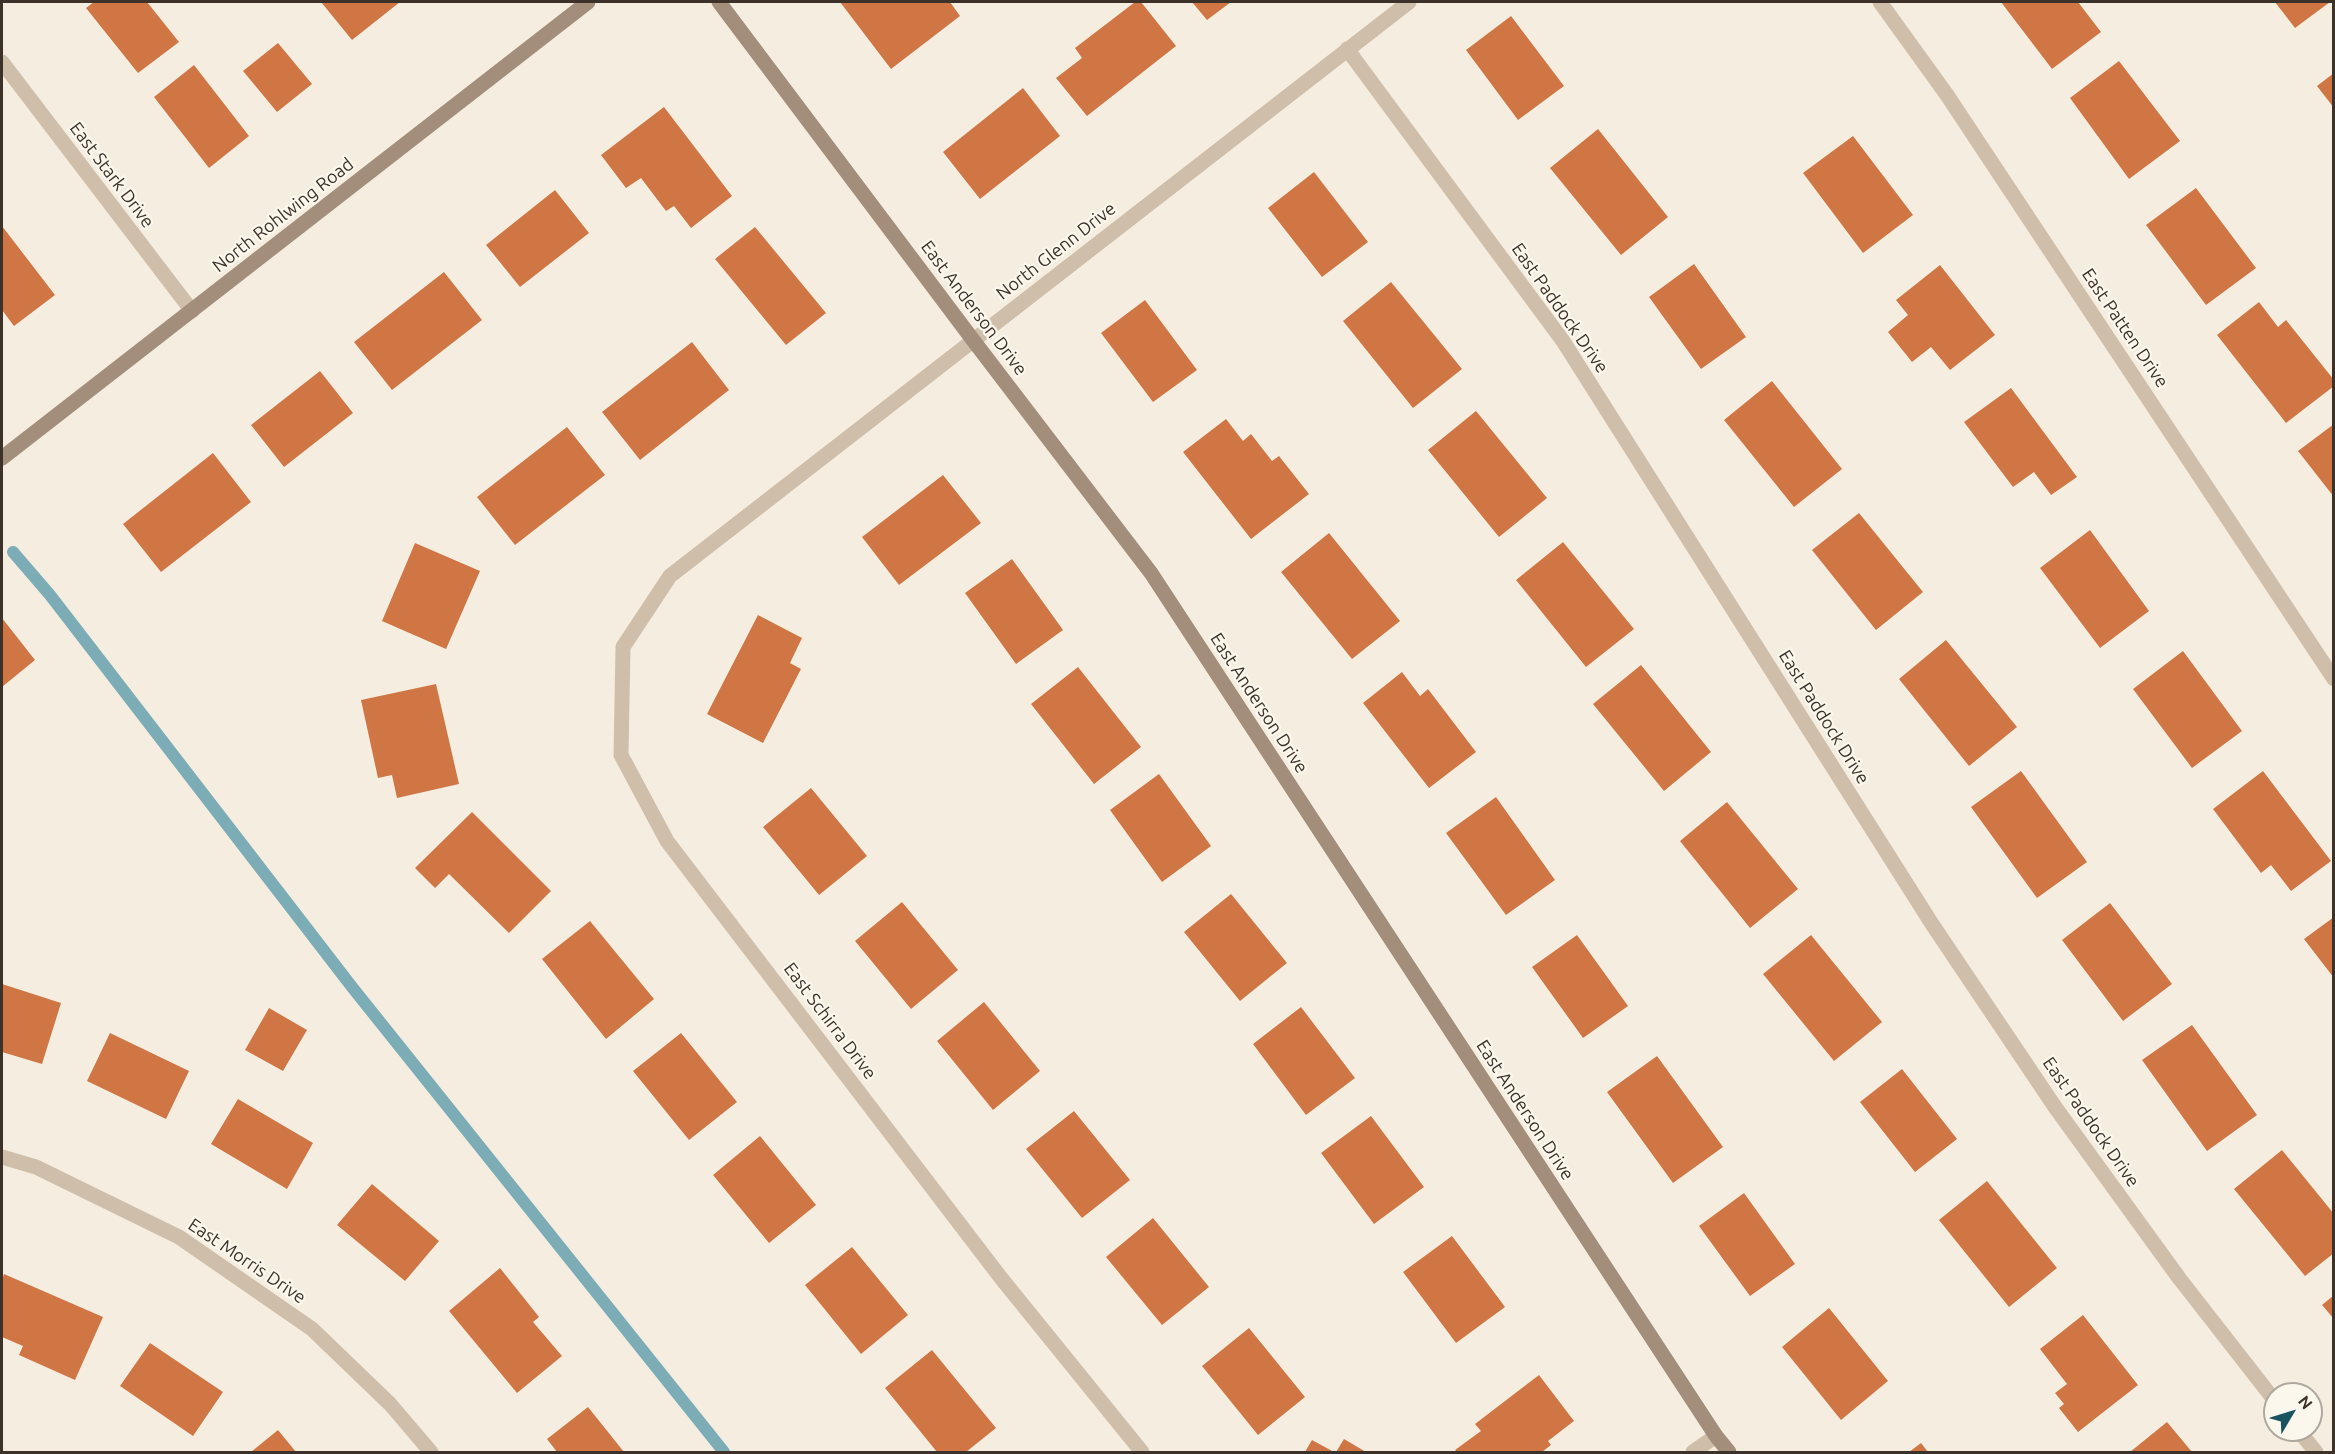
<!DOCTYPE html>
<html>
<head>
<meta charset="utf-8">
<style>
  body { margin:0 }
  #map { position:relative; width:2335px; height:1454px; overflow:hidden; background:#f5eee0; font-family:Ubuntu,sans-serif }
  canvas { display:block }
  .frame { position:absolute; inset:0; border:3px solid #3c322a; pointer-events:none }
  .north { position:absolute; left:2263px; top:1382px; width:60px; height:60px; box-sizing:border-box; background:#fcf7ed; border:2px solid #afa89f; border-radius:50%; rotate:52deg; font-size:16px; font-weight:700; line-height:24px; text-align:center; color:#3c322a }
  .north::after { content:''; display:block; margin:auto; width:21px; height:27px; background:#1b5461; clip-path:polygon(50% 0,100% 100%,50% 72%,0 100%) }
</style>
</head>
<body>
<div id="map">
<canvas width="2335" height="1454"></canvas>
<div class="frame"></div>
<div class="north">N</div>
</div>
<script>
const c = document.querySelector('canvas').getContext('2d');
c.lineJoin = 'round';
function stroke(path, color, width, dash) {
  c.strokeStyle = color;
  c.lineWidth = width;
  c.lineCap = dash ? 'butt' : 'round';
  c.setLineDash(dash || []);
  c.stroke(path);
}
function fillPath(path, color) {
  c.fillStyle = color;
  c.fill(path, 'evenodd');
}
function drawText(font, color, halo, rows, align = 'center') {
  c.font = font + ' Ubuntu,sans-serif';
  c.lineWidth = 4.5;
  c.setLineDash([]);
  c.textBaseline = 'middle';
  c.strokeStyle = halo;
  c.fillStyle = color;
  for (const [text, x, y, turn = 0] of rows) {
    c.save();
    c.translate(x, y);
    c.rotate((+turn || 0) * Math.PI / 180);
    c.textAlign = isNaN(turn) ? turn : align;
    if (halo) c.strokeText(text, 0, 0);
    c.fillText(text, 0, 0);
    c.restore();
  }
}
stroke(new Path2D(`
  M13 552 50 595 352 987 724 1452`), '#7cacb5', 12);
fillPath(new Path2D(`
  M94 2H147L179 42 138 73 86 8Z
  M321 2H400L352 40Z
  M840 2H950L960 16 891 69Z
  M1135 2H1141L1176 46 1087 116 1056 78 1082 58 1075 48Z
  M1192 2H1231L1207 20Z
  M2001 2H2078L2101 32 2052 69Z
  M2275 2H2330L2295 28Z
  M1511 16 1564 86 1518 120 1466 50Z
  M278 43 312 84 277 112 243 71Z
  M2119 61 2180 141 2129 179 2070 98Z
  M194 65 249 136 209 168 154 97Z
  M2334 73V108L2317 86Z
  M1023 88 1060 136 980 199 943 152Z
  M664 107 732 196 691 228 674 206 666 211 641 178 626 188 601 155Z
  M1598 129 1668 217 1621 255 1550 168Z
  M1853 136 1913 215 1863 253 1803 173Z
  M1314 172 1368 242 1322 277 1268 208Z
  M2196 188 2256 268 2206 305 2146 225Z
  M555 190 589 233 520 287 486 245Z
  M2 226 55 295 14 326 2 310Z
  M755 227 826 313 786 345 715 259Z
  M1694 264 1746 337 1701 369 1649 297Z
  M1940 265 1995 335 1950 370 1931 347 1912 362 1888 332 1908 315 1896 300Z
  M444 272 482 320 392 390 354 342Z
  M1391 282 1462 369 1413 408 1343 321Z
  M1145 300 1197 370 1153 402 1101 333Z
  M2259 302 2278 327 2286 320 2334 380V386L2286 423 2217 335Z
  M692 342 729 390 640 460 602 412Z
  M320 371 353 413 284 467 251 425Z
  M1772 381 1842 469 1794 507 1724 420Z
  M2011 388 2077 477 2051 495 2034 472 2013 487 1964 422Z
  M1476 411 1547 498 1499 537 1428 450Z
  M1226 419 1243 441 1251 434 1272 461 1279 456 1309 494 1251 539 1183 452Z
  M2334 424V497L2298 451Z
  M567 427 605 475 515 545 477 497Z
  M213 453 251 502 161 572 123 524Z
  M943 475 981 523 899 585 862 537Z
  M1859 513 1923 592 1876 630 1812 550Z
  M2090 530 2149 611 2100 648 2040 568Z
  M1329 533 1400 621 1352 659 1281 572Z
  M1563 542 1634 629 1586 667 1516 580Z
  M415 543 480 571 446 649 382 621Z
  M1012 559 1063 630 1016 664 965 593Z
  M758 615 802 638 790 663 801 669 763 743 707 714Z
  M2 618 35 660 2 687Z
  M1946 640 2017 727 1969 766 1899 679Z
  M2183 651 2242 731 2192 768 2133 689Z
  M1641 665 1711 752 1664 791 1593 704Z
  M1078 667 1141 747 1094 784 1031 704Z
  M1402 672 1420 696 1428 689 1476 752 1429 788 1363 703Z
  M436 684 459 784 397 798 392 775 378 778 361 700Z
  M2021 771 2087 862 2037 898 1971 807Z
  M2263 771 2331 861 2291 891 2271 865 2261 873 2213 809Z
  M1159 774 1211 846 1162 882 1110 810Z
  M811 788 867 856 819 895 763 827Z
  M1496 797 1555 880 1506 915 1446 833Z
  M1727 802 1798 889 1750 928 1680 841Z
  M472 812 551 891 509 933 449 874 435 888 415 868Z
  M1231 894 1287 963 1240 1001 1184 932Z
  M902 902 958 970 911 1009 855 941Z
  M2110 903 2172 984 2123 1021 2062 940Z
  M2334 917V978L2304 939Z
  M590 921 654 999 606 1039 542 959Z
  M1577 935 1628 1006 1583 1038 1532 967Z
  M1811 935 1882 1022 1834 1061 1763 974Z
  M2 984 61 1003 42 1064 2 1052Z
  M984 1002 1040 1071 993 1110 937 1041Z
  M1301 1007 1355 1078 1306 1115 1253 1044Z
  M269 1008 307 1030 283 1071 245 1050Z
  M2192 1025 2257 1115 2207 1151 2142 1060Z
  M110 1033 189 1071 166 1119 87 1081Z
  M681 1033 737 1102 689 1140 633 1071Z
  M1657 1056 1723 1147 1673 1183 1607 1092Z
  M1902 1069 1957 1139 1915 1172 1860 1102Z
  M238 1099 313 1143 287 1189 211 1144Z
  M1074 1111 1130 1180 1082 1218 1026 1149Z
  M1371 1116 1424 1187 1374 1224 1321 1153Z
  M760 1136 816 1205 769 1243 713 1175Z
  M2282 1150 2334 1214V1253L2305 1276 2234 1189Z
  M1987 1181 2057 1268 2009 1307 1939 1220Z
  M372 1184 439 1241 405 1281 337 1225Z
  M1744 1193 1795 1264 1750 1296 1699 1226Z
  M1153 1218 1209 1287 1162 1325 1106 1257Z
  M1452 1236 1505 1307 1456 1343 1403 1272Z
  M852 1247 908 1315 861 1354 805 1285Z
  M500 1268 539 1317 533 1322 562 1356 517 1393 449 1311Z
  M4 1274 103 1317 75 1380 19 1355 23 1346 2 1337V1280Z
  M2334 1295V1319L2322 1305Z
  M1829 1308 1888 1381 1841 1420 1782 1347Z
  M2083 1315 2138 1385 2078 1432 2059 1408 2064 1404 2055 1393 2067 1384 2040 1349Z
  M1249 1328 1305 1397 1258 1435 1202 1366Z
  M150 1343 223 1392 193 1436 120 1386Z
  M932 1350 996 1428 966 1452H937L885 1388Z
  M1539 1375 1574 1421 1548 1441 1551 1445 1542 1452H1457L1455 1450 1481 1431 1475 1424Z
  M588 1407 624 1452H557L547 1439Z
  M2167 1422 2192 1452H2130Z
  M278 1430 296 1452H251Z
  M1344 1439 1366 1452H1336Z
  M1312 1440 1334 1452H1305Z
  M1921 1443 1928 1452H1909Z`), '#cf7644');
stroke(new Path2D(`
  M1880 2 1947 95 2334 679
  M1347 49 1563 341 1932 924 2055 1107 2179 1278 2275 1401
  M2 62 192 311
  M2 1157 36 1167 179 1237 312 1329 390 1404 431 1452
  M2298 1430 2316 1452
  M1142 1452 1001 1278 667 841 621 755 623 647 670 576 1409 2
  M1693 1452 1716 1436`), '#cfbfaa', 15);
stroke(new Path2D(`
  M719 2 973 340 1151 573 1716 1436 1729 1452
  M2 458 588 2`), '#a38e7b', 15);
drawText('18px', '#3c322a', '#fcf7ed', [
  ["East Stark Drive",112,175,53],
  ["North Rohlwing Road",283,215,-38],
  ["North Glenn Drive",1056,251,-38],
  ["East Anderson Drive",974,308,53],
  ["East Paddock Drive",1560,308,55],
  ["East Patten Drive",2125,328,56],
  ["East Anderson Drive",1259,703,57],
  ["East Paddock Drive",1824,717,58],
  ["East Schirra Drive",830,1021,53],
  ["East Anderson Drive",1525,1110,57],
  ["East Paddock Drive",2091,1122,55],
  ["East Morris Drive",247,1261,34]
]);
</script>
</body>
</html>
